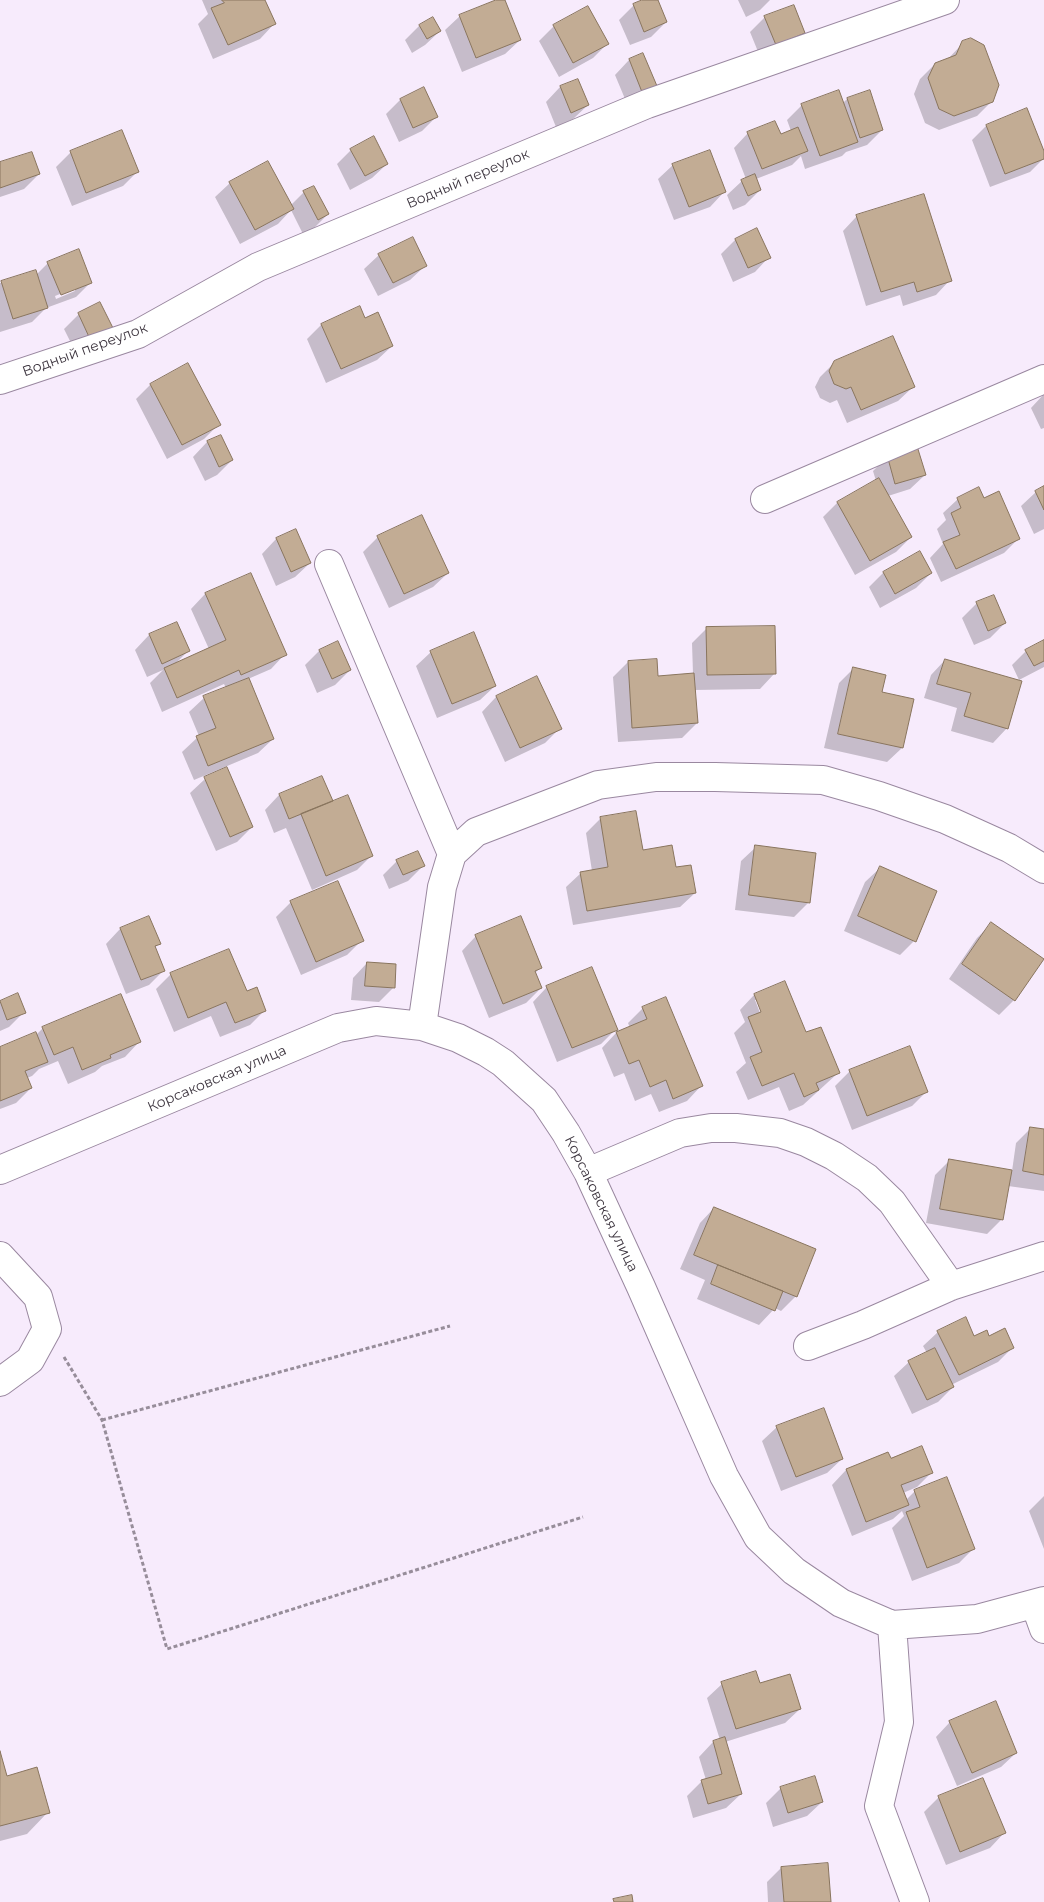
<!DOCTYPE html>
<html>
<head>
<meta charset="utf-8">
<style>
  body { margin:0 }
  canvas { display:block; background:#f7ebfc }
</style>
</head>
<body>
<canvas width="1044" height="1902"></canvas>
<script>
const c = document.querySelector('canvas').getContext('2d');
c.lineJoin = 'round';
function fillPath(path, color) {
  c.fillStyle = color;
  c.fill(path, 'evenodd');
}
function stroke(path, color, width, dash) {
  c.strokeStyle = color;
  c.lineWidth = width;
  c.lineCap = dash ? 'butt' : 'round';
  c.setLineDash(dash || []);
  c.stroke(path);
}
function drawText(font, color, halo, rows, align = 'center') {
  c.font = font + ' Montserrat,sans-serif';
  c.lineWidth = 4.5;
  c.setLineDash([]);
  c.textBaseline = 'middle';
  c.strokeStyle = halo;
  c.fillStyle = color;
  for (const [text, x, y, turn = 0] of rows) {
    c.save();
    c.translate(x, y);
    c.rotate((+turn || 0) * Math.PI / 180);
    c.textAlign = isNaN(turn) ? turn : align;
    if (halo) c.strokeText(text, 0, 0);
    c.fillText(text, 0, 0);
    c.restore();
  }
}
fillPath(new Path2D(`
  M202 0H264L274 24 260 39 213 59 198 24 208 14Z
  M499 0H504L520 40 505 54 462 72 445 30 460 16Z
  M646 0H656L666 22 651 37 630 45 619 20 634 5Z
  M738 0H770L760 10 746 17Z
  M765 17 804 33 789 48 761 59 750 32Z
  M419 26 440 31 425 45 412 53 405 40Z
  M554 26 607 44 593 58 559 77 539 41Z
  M963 43 992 101 977 116 939 130 925 123 914 94 920 79 935 64 947 60Z
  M643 54 655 86 628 106 615 75 629 60Z
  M577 80 588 105 573 119 556 127 546 102 560 87Z
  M869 92 882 130 867 145 846 152 842 156 805 169 801 156 792 165 756 179 760 190 745 205 733 210 727 195 742 181 746 179 734 148 748 133 780 135 791 131 787 120 802 105 843 103 847 99Z
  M400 100 436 117 422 131 399 142 386 114Z
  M986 126 1044 155V158L1030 172 990 187 972 140Z
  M351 150 387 164 372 178 350 190 337 164Z
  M71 152 137 172 123 186 72 206 56 167Z
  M0 164 39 174 24 189 0 197Z
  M673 165 724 192 710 207 674 220 658 179Z
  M230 183 290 206 304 192 328 214 313 229 303 234 291 210 278 224 240 244 215 197Z
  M857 216 950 280 936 295 903 306 900 295 866 306 843 231Z
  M757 230 769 257 755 272 733 282 721 254 735 240Z
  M379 255 425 266 410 280 378 296 364 269Z
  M48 263 91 282 76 297 46 308 32 322 0 332V283L36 275ZM75 288V291L56 299 55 296Z
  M99 304 111 328 76 353 64 329 79 314Z
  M364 319 392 346 377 360 326 383 307 339 321 325Z
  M835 362 913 387 898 401 847 423 837 400 830 403 820 398 815 387 820 377Z
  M150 385 219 424 204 439 167 459 136 399Z
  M1044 394V428L1041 429 1031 408Z
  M220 436 232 460 217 475 205 481 193 457 207 442Z
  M888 456 925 475 910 489 888 496 911 537 896 552 855 575 823 517 837 503 876 481 873 471Z
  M1044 488V529L1034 534 1021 506 1036 492Z
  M958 499 983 500 1018 539 1004 553 941 582 930 558 943 544 937 529 946 520 943 513Z
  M421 516 448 573 433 587 389 608 363 552 377 538Z
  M296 531 310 563 295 577 276 586 262 554 276 539Z
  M883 573H931L916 588 880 608 869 587Z
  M250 574 285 654 271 669 248 679 273 739 258 753 194 780 182 752 199 736 189 712 204 698 226 688 224 684 162 712 150 683 163 670 147 677 135 650 149 635 176 624 188 651 175 664 209 649 191 609 205 594Z
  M977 603 1005 623 990 638 974 645 962 618Z
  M707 628 774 674 760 689 694 690 697 723 682 738 618 742 613 677 628 662 657 677 693 674 692 643Z
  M1044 641V667L1019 680 1012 665 1026 651Z
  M319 651 350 670 335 685 317 693 305 665Z
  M431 652 495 686 480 700 437 718 416 666Z
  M945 660 1007 728 993 743 951 731 957 708 924 698 931 675Z
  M853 669 881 693 902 748 887 762 824 748 839 683Z
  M536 678 560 728 545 743 505 762 482 712 496 697Z
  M322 777 332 803 371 856 357 870 312 890 286 828 274 833 265 810 279 795Z
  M205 779 252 827 237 842 216 851 190 793Z
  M635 813 642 851 675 868 695 893 680 907 573 925 566 887 581 873 592 871 586 833 600 819Z
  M756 847 809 902 794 917 735 910 741 861Z
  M397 861 423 866 408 881 389 889 383 875Z
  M880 868 914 941 900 955 844 931 865 882Z
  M291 902 362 940 347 955 301 975 276 917Z
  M149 918 159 944 154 948 164 970 149 985 126 994 106 944 120 929Z
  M991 924 1014 1000 999 1015 949 979 977 938Z
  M476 936 541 967 535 973 541 988 526 1003 489 1018 462 951Z
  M367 963 394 987 379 1002 351 1000 353 978Z
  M171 974 246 993 265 1010 250 1025 220 1037 211 1016 174 1032 156 989Z
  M785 982 806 1034 838 1073 803 1105 789 1111 779 1087 748 1100 736 1072 746 1063 734 1033 745 1022 740 1010 754 995ZM755 1000H758L764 1017 762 1018Z
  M547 987 616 1029 601 1044 557 1062 533 1002Z
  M17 995 24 1012 9 1027 0 1031V1002Z
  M643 1008 701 1086 687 1101 659 1112 651 1094 635 1101 624 1073 614 1077 602 1048 616 1033 630 1028 628 1023Z
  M43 1028 139 1042 125 1057 102 1066 95 1072 68 1084 58 1061 39 1069 32 1076 27 1078 31 1088 16 1103 0 1109V1048L36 1035Z
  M850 1071 926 1092 912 1106 852 1130 835 1086Z
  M1031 1128 1044 1130V1191L1008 1186 1002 1219 987 1234 926 1223 935 1175 950 1160 1012 1171 1016 1143Z
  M714 1208 796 1296 781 1311 775 1308 759 1325 697 1299 705 1280 680 1269 700 1223Z
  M938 1332 974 1338H989L1012 1348 998 1362 951 1385 953 1387 938 1402 912 1414 894 1376 909 1362 927 1353 923 1346Z
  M777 1427 842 1459 827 1473 781 1491 762 1441Z
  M888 1454 890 1460 931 1473 917 1487 903 1493 906 1500 915 1491 973 1549 959 1563 912 1581 892 1528 904 1516 902 1511 893 1519 852 1536 832 1485 846 1470Z
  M1044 1496V1549L1029 1511Z
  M722 1684 759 1685 800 1709 785 1723 725 1742 741 1794 726 1808 693 1818 687 1796 702 1781 706 1780 699 1757 713 1742 720 1740 707 1698Z
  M950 1722 1016 1753 1001 1767 957 1786 936 1737Z
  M0 1756 6 1777 48 1812 27 1834 0 1841Z
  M982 1779 1004 1833 990 1848 946 1865 924 1812 938 1798Z
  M781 1788 822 1802 807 1816 773 1827 766 1803Z
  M781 1868 830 1902H768L767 1882Z`), '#0003');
const building = new Path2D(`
  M222 0H265L276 24 228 45 211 8 224 3Z
  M496 0H505L521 40 476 58 459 15Z
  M642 0H658L667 22 644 32 633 4Z
  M794 5 805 33 776 45 764 16Z
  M588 6 609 44 573 63 553 25Z
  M433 17 441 31 427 39 419 25Z
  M971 38 984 45 999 85 993 102 954 116 939 109 928 78 935 63 956 55 962 41Z
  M643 53 657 86 642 92 629 59Z
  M578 79 589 105 571 113 560 86Z
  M424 87 438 117 413 128 400 99Z
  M839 90 858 142 820 156 801 104Z
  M870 90 883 130 860 138 847 98Z
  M1027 108 1044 151V159L1005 174 986 125Z
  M775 121 781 134 798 127 808 151 762 169 747 132Z
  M122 130 139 172 86 193 70 151Z
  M374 136 388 164 365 176 350 149Z
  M710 150 726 192 689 207 672 164Z
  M32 152 40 174 0 188V162Z
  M268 161 294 209 255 230 229 182Z
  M755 174 761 190 748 196 741 180Z
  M314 186 329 214 318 220 303 191Z
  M924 194 952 281 917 292 914 282 881 292 856 215Z
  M757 228 771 258 748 268 735 239Z
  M413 237 427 266 393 283 378 254Z
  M79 249 92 283 61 295 47 262Z
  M36 270 48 308 13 319 1 281Z
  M100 302 113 328 90 339 78 313Z
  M360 306 365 318 378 312 393 346 341 369 321 324Z
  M893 336 915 387 861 410 851 387 846 389 834 384 829 371 834 361Z
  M188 363 221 425 182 445 150 384Z
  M221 435 233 460 219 467 207 441Z
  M917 446 926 475 895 484 887 455Z
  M879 478 912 537 870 561 837 502Z
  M1044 486V510L1035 491Z
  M979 487 984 498 999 491 1020 539 956 569 943 542 960 535 951 513 961 508 957 498Z
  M422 515 449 573 404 594 377 536Z
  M296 529 311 563 291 572 276 538Z
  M920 551 932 573 895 594 883 572Z
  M251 573 287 655 241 675 239 670 177 698 164 668 226 640 205 593Z
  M994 595 1006 623 988 631 976 602Z
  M177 622 190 651 162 664 149 634Z
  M775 626 776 674 707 675 706 627Z
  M474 632 496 686 452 704 430 651Z
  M1044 640V661L1034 666 1025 650Z
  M338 641 351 670 332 679 319 650Z
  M657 659 658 676 694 673 698 723 632 728 628 661Z
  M945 659 1022 681 1008 729 964 716 971 693 937 684Z
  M853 667 886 675 882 692 914 699 903 748 838 734Z
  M537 676 562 729 520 748 496 696Z
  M249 678 274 739 208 766 196 736 216 728 203 696Z
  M227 767 253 827 230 837 204 777Z
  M322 776 333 801 289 819 279 794Z
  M348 795 373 856 326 876 301 814Z
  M636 811 643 850 672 845 676 867 691 865 696 893 587 911 580 872 608 867 600 817Z
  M755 845 816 853 810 903 749 895Z
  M418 851 425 866 403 875 396 860Z
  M880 866 937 891 916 942 858 916Z
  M338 881 364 941 316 962 290 901Z
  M149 916 161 944 155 946 165 971 141 980 120 928Z
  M521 916 542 968 535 971 542 988 503 1004 475 935Z
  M991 922 1044 959 1015 1001 962 964Z
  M229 949 247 991 257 987 266 1011 235 1023 226 1002 188 1018 170 973Z
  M367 962 396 964 395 988 365 986Z
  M592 967 618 1030 572 1048 546 986Z
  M785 981 806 1032 821 1027 840 1073 816 1083 819 1090 804 1097 794 1073 762 1086 750 1057 762 1052 748 1017 761 1012 754 994Z
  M18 993 26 1013 7 1020 0 1001Z
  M121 994 141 1042 110 1055 111 1058 82 1070 73 1047 54 1055 42 1027Z
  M666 997 703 1086 673 1099 666 1080 650 1087 639 1060 629 1064 616 1032 647 1019 642 1007Z
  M36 1032 48 1062 25 1071 32 1088 0 1101V1047Z
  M910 1046 928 1092 867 1116 849 1070Z
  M1030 1127 1044 1129V1175L1023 1171Z
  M949 1159 1012 1170 1003 1220 940 1209Z
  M714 1207 816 1249 797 1297 694 1255Z
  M718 1265 783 1291 775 1311 711 1284Z
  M966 1317 974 1336 987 1330 989 1336 1005 1328 1014 1348 959 1375 937 1331Z
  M935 1348 954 1387 927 1400 908 1361Z
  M824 1408 843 1459 796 1477 776 1426Z
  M922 1446 933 1473 901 1485 909 1505 866 1522 846 1469 888 1452 891 1458Z
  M947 1477 975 1549 927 1568 906 1512 920 1507 914 1490Z
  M756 1671 760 1683 790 1674 801 1709 736 1729 721 1682Z
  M996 1701 1017 1753 972 1773 949 1721Z
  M725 1737 742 1794 708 1804 701 1780 722 1774 713 1741Z
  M0 1751 7 1776 37 1767 50 1813 0 1826Z
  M815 1776 823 1802 788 1813 780 1787Z
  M983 1778 1006 1833 960 1852 938 1796Z
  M828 1863 831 1902H784L781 1867Z
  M632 1895 633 1902H614L613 1899Z`);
fillPath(building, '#c2ac94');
stroke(building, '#89755e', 1);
const minor = new Path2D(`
  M0 380 138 334 258 267 647 104 945 0
  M765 499 1044 379
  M329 564 452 854
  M422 1026 442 887 452 854 476 832 598 785 656 777H715L823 780 879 796 945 819 1009 848 1044 869
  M0 1170 338 1028 376 1021 422 1026 458 1038 486 1052 503 1063 544 1100 566 1133 588 1172 641 1287 724 1476 758 1537 794 1571 841 1603 892 1625 977 1619 1044 1601
  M588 1172 680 1133 711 1128H736L780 1133 806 1142 834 1156 867 1178 892 1202 951 1286
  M0 1256 38 1297 47 1329 30 1360 0 1382
  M808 1346 863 1325 951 1286 1044 1256
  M1035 1604 1044 1629
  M892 1625 899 1722 879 1806 915 1902`);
stroke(minor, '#9a88a0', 30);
stroke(new Path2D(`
  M64 1357 102 1420 167 1649 583 1517
  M102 1420 450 1326`), '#978d9a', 3, [4, 2.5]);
stroke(minor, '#fff', 28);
drawText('14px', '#3d353f', '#fff', [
  ["Водный переулок",468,179,-23],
  ["Водный переулок",85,350,-20],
  ["Корсаковская улица",217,1079,-23],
  ["Корсаковская улица",601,1204,64]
]);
</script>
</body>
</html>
